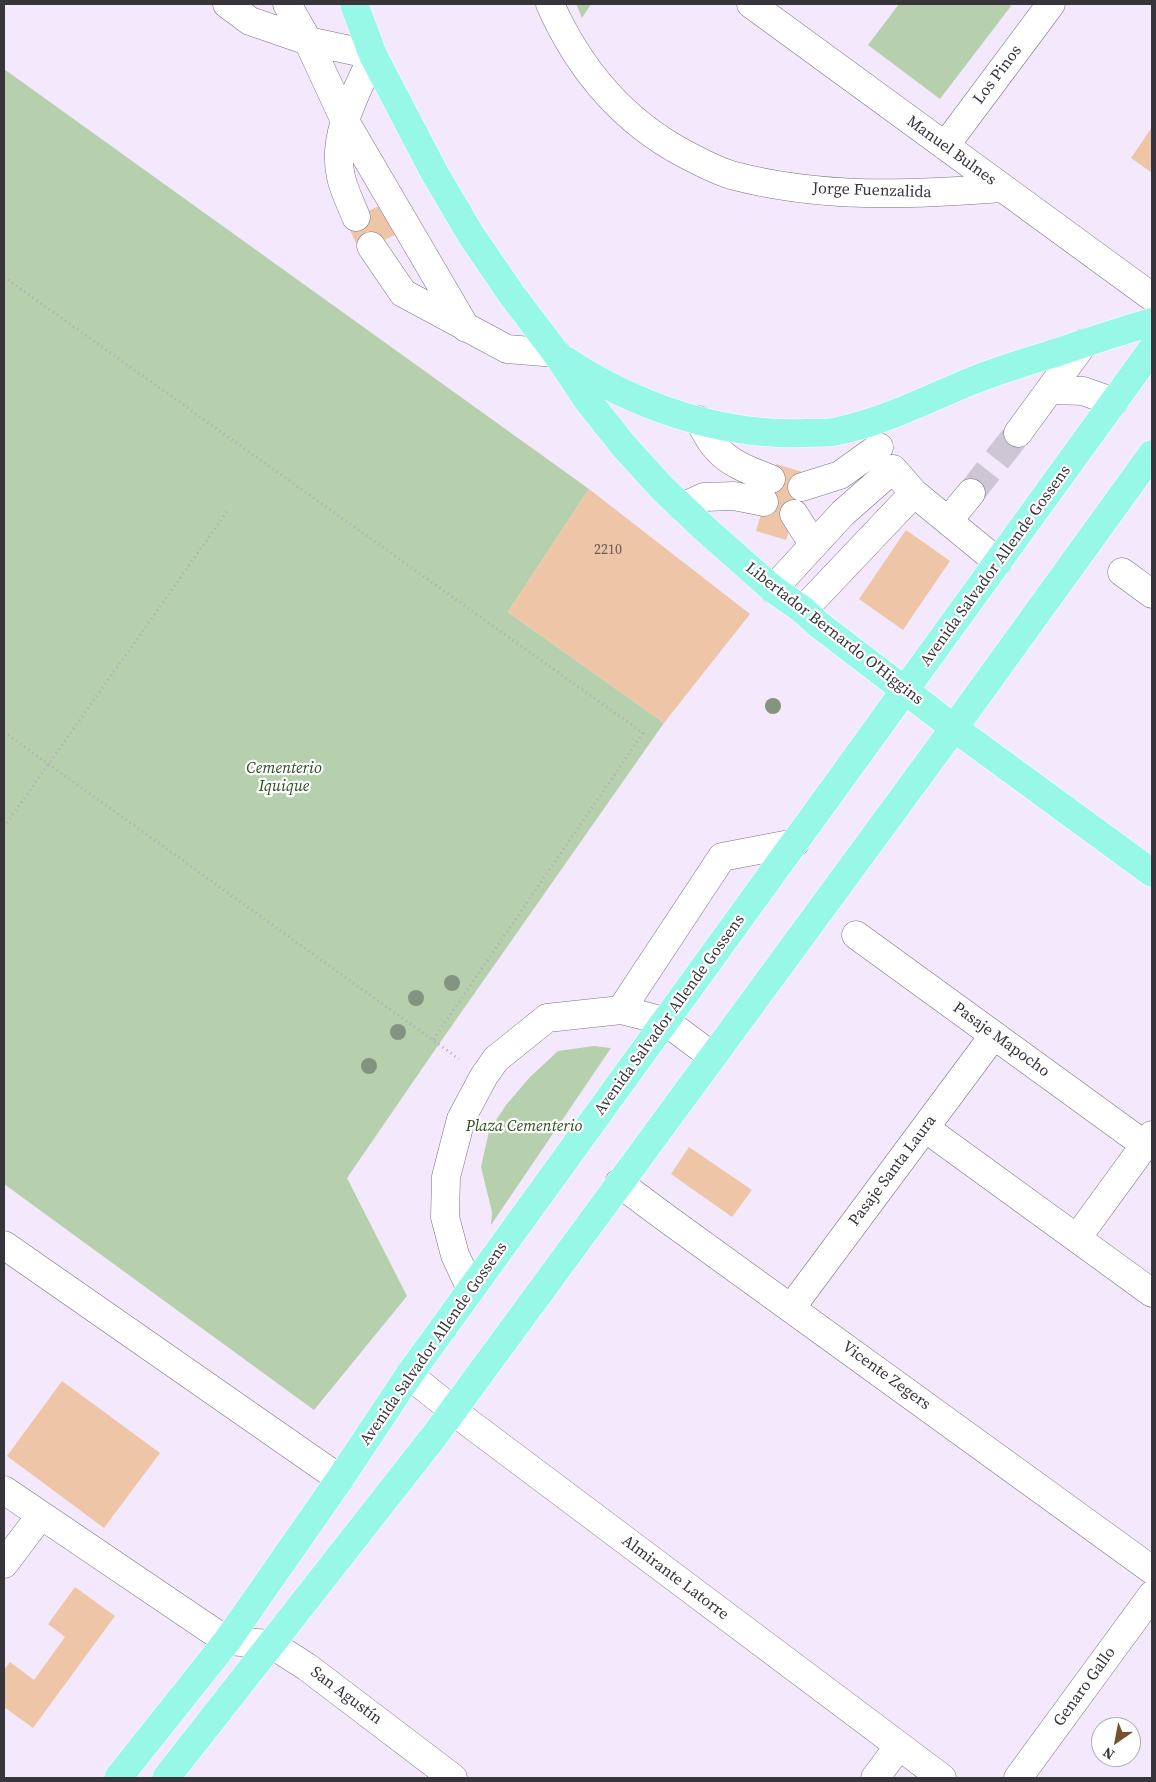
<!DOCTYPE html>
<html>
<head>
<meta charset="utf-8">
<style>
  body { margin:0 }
  #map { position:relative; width:1156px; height:1782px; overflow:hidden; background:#f4e9fc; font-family:"Source Serif 4",serif }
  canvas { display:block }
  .frame { position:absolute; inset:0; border:5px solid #38343b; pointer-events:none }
  .north { position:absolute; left:1091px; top:1717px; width:50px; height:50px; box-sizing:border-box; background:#fff; border:1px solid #afaeb1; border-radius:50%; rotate:213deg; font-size:14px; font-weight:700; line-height:20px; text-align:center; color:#38343b }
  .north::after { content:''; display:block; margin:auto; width:18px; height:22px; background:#75522b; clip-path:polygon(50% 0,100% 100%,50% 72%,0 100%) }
</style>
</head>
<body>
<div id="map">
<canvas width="1156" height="1782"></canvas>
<div class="frame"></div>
<div class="north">N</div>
</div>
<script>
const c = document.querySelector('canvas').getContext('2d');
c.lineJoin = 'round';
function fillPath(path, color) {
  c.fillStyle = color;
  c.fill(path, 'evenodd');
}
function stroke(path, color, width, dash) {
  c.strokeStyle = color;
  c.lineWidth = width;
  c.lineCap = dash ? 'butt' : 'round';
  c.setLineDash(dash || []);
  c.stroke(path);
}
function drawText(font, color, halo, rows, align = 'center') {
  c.font = font + ' "Source Serif 4",serif';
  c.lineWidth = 4.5;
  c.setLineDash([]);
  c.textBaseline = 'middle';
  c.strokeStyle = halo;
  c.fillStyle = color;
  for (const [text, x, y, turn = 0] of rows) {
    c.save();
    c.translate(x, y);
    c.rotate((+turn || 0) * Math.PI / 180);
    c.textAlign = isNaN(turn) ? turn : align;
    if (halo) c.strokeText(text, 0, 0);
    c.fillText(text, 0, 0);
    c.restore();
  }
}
fillPath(new Path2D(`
  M576 4H591L582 18Z
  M899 4H1009L1011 6 940 99 868 45Z
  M4 69 589 489 508 612 664 723 439 1044 347 1178 407 1296 314 1410 4 1184Z
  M594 1046 611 1048 491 1225 492 1212 481 1167 489 1131 506 1105 530 1077 558 1051Z`), '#b6d0ad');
fillPath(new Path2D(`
  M1152 127V173L1131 158Z
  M381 205 395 235 360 251 346 222Z
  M776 464 806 473 786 540 756 531Z
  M589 489 750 614 664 723 508 612Z
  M906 530 950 561 903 630 859 599Z
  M689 1147 752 1190 732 1217 671 1174Z
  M62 1381 160 1453 104 1528 7 1456Z
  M75 1587 115 1616 33 1728 4 1707V1670L10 1662 34 1680 65 1637 48 1624Z`), '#eec6a7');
stroke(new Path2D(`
  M971 493 1018 433`), '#cec5d5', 28, [28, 14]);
const minor = new Path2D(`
  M227 4 250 21 308 41 373 55C357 92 331 135 341 177 344 191 351 204 356 217
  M287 4 308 41 345 121 466 328
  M550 4C578 67 622 120 683 153 698 161 715 170 731 175 821 199 910 195 1002 188
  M751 4 1152 297
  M945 146 1051 4
  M371 246 403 293 507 349 556 353
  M1050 390 1083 391 1114 402
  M699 420C703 428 708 437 713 444 727 463 750 471 771 479
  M1018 433 1084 343
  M802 487 840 475 879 447
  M682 507 704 497 734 496 764 502
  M794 514 813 544
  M948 521 971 493
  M1122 572 1152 594
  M773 589 843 513 893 469 914 493 998 562
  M803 610 914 493
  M856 935 1145 1145
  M621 1010 722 857 795 843
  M925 1128 1152 1293
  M619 1183 666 1218 1152 1570
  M1077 1238 1152 1135
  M4 1245 340 1479
  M471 1289 455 1255 445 1217 446 1177 461 1119 484 1076 496 1059 547 1018 621 1010 665 1021 712 1056
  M791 1308 994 1035
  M409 1375 469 1423 942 1778
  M4 1490 227 1641 271 1644 307 1667 453 1778
  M4 1564 41 1515
  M875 1778 899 1746
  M1018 1778 1152 1595`);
const major = new Path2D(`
  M354 4 373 55 434 172 471 235 512 295 556 353 588 401 623 445 662 488 704 528 773 589 803 610 818 624 954 728 1152 873
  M565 360C634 406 720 436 804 433 815 432 827 434 838 431 887 421 933 396 979 378 1005 368 1032 360 1058 352 1090 341 1121 331 1152 322
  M118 1778 227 1641 340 1479 409 1375 1152 349
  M166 1778 435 1435 954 728 1152 454`);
stroke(minor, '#7c7283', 29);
stroke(major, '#fff', 29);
stroke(new Path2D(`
  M4 277 643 733 433 1040
  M4 732 459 1059
  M4 827 229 509`), '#b2a9b8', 3, [1, 4]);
stroke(minor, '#fff', 28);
stroke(major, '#97f8e7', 28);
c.fillStyle = '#83937f';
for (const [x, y] of [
  [773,706],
  [452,983],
  [416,998],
  [398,1032],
  [369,1066]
]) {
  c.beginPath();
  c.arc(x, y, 8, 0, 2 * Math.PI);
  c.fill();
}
drawText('14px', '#665856', null, [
  ["2210",608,550]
]);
drawText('16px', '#38343b', '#fff', [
  ["Los Pinos",998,75,-53],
  ["Manuel Bulnes",951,151,36],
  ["Jorge Fuenzalida",872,191,2],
  ["Avenida Salvador Allende Gossens",996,566,-54],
  ["Libertador Bernardo O'Higgins",834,634,38],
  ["Avenida Salvador Allende Gossens",670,1015,-54],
  ["Pasaje Mapocho",1001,1040,36],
  ["Pasaje Santa Laura",893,1171,-53],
  ["Avenida Salvador Allende Gossens",434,1344,-55],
  ["Vicente Zegers",886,1376,36],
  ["Almirante Latorre",675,1578,37],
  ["Genaro Gallo",1085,1687,-54],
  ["San Agustín",346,1696,37]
]);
drawText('italic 16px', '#274d19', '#fff', [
  ["Cementerio",284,769],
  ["Iquique",284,787],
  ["Plaza Cementerio",524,1127]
]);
</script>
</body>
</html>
